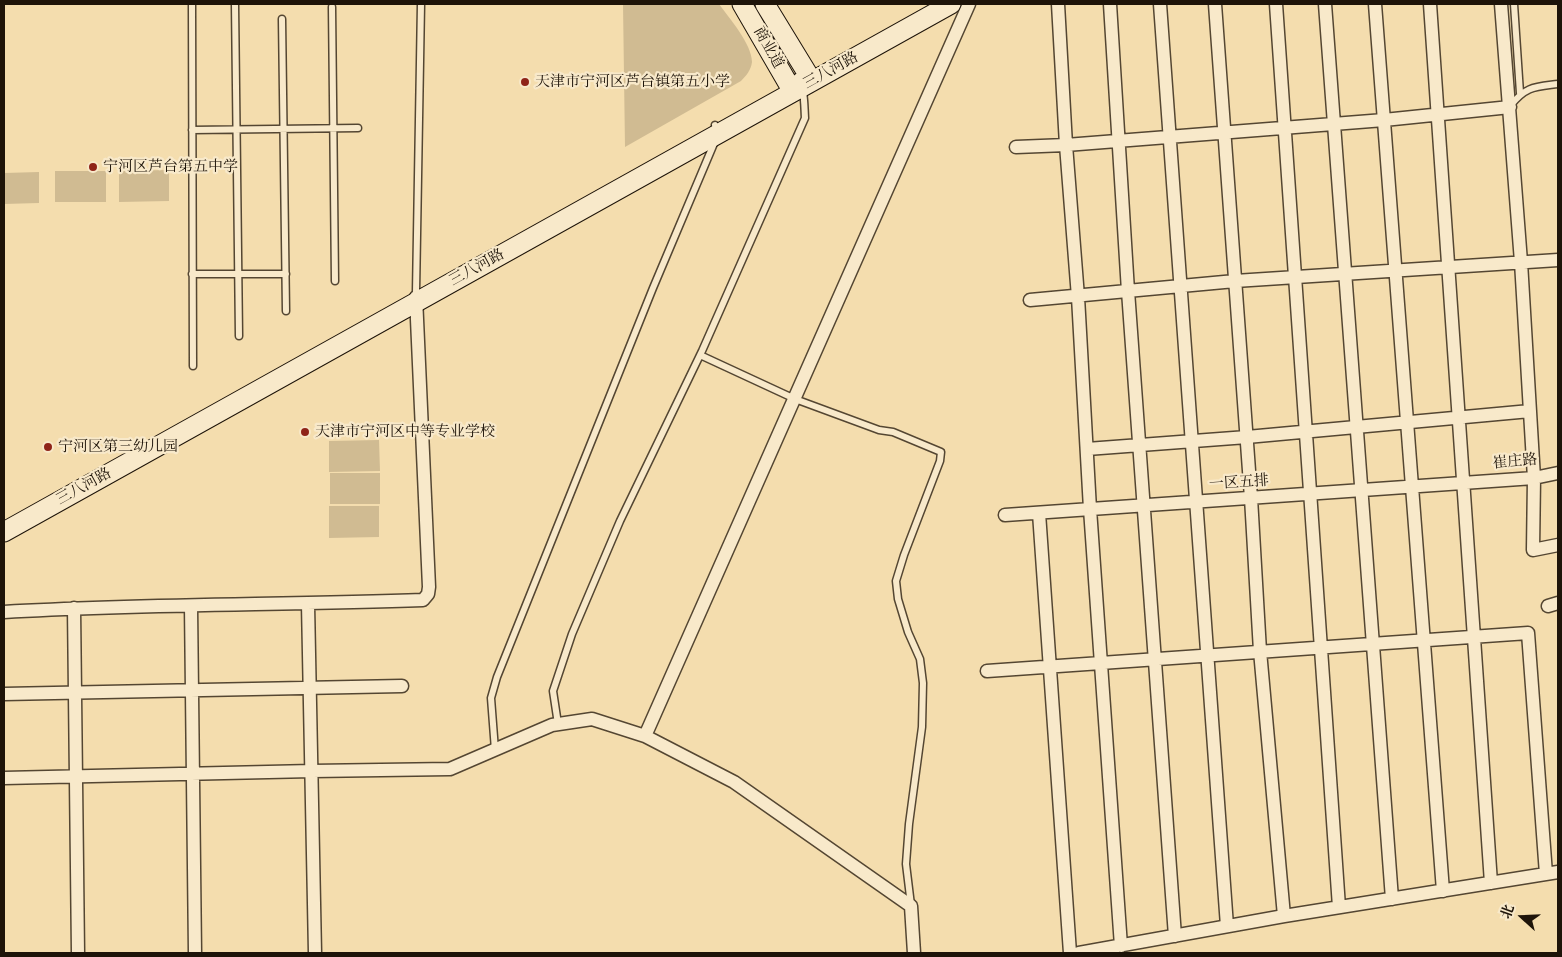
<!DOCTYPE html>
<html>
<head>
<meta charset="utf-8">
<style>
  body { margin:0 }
  #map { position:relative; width:1562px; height:957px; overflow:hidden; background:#f4ddae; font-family:"IM FELL French Canon","Noto Serif SC",serif }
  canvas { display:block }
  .frame { position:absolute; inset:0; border:5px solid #1e1409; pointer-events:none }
  .north { position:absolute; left:1497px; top:892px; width:50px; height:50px; -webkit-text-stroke:4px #f8e9ca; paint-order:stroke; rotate:290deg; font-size:14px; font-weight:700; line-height:20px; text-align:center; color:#1e1409 }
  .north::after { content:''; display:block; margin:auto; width:18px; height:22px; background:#1e1409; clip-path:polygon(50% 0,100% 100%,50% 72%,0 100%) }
</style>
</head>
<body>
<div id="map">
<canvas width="1562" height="957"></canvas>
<div class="frame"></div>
<div class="north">北</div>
</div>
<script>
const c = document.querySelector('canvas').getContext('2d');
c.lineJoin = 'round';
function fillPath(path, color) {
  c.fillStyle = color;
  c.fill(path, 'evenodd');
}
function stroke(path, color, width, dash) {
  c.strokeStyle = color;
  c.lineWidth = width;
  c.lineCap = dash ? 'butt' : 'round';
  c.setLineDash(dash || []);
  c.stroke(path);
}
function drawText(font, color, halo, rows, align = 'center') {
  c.font = font + ' "IM FELL French Canon","Noto Serif SC",serif';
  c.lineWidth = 4.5;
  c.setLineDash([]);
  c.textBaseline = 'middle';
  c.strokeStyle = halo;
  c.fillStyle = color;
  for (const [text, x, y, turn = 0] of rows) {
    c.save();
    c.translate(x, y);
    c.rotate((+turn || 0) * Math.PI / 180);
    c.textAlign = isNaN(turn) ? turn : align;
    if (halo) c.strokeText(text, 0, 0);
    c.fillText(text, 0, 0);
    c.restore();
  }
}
fillPath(new Path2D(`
  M623 4H719C729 18 752 44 752 62 751 70 746 76 741 81L625 147Z
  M169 170V201L119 202V171Z
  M55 171H106V202H55Z
  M39 172V203L4 204V173Z
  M379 440 380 471 329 472V441Z
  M330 473H380V504H330Z
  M329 506H379V537L329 538Z`), '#d0bb92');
const lane = new Path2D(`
  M235 4 239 336
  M1514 4 1520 93
  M192 5 193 366
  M332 7 335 281
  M282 19 286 311
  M1510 106C1526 86 1535 87 1558 84
  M192 130 358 128
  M192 274H286
  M416 292 421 4
  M700 355 795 399 879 430 893 432 941 452 940 461 904 555 896 581 898 599 908 632 920 659 923 683 922 727 909 824 906 864 911 905
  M558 724 553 691 572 634 620 521 702 351 805 118C804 102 805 90 797 77
  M495 750 491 698 497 677 653 288 718 134 715 125`);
const street = new Path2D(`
  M1058 4 1066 145 1078 297 1090 509 1121 946
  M1110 4 1128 291 1175 936
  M1160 4 1227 926
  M1215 4 1251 498 1260 651 1284 916
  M1276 4 1339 907
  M1325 4 1392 899
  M1375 4 1443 891
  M1430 4 1491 883
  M1501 4 1521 262 1534 478 1533 550 1558 545
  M1016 147 1066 145 1384 120 1510 107
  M1030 300 1235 281 1558 260
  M1087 449 1247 437 1530 411
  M1039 513 1070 953
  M1005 515 1534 478 1558 473
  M308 604 315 953
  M191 606 195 953
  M1548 606 1558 603
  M74 608 78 953
  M4 612C143 604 283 605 423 600L428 594 429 587 416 297
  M987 671 1528 633 1546 874
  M4 694 402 686
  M645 736 969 4
  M4 778 312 771 450 769 552 725 592 719 645 736 734 782 911 906 914 953
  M1079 953 1284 916 1558 872`);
const secondary = new Path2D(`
  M742 4 793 92
  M765 4 812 81
  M4 532 951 4`);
stroke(lane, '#544632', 9);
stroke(street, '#544632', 15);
stroke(secondary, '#1e1409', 21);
stroke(lane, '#f8e9ca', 6);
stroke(street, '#f8e9ca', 12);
stroke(secondary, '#f8e9ca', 19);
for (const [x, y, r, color] of [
  [525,82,5,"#8f2418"],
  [93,167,5,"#8f2418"],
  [305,432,5,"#8f2418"],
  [48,447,5,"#8f2418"]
]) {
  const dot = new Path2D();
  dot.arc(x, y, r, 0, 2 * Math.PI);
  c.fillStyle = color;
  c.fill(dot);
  stroke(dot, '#f8e9ca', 2);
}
drawText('15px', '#1e1409', '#f8e9ca', [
  ["商业道",768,48,61],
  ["三八河路",831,71,-29],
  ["三八河路",477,268,-29],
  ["崔庄路",1515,462,-5],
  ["一区五排",1239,483,-4],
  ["三八河路",84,487,-29]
]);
drawText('15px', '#1e1409', '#f8e9ca', [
  ["天津市宁河区芦台镇第五小学",535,82],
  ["宁河区芦台第五中学",103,167],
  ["天津市宁河区中等专业学校",315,432],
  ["宁河区第三幼儿园",58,447]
], 'left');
</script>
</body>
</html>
